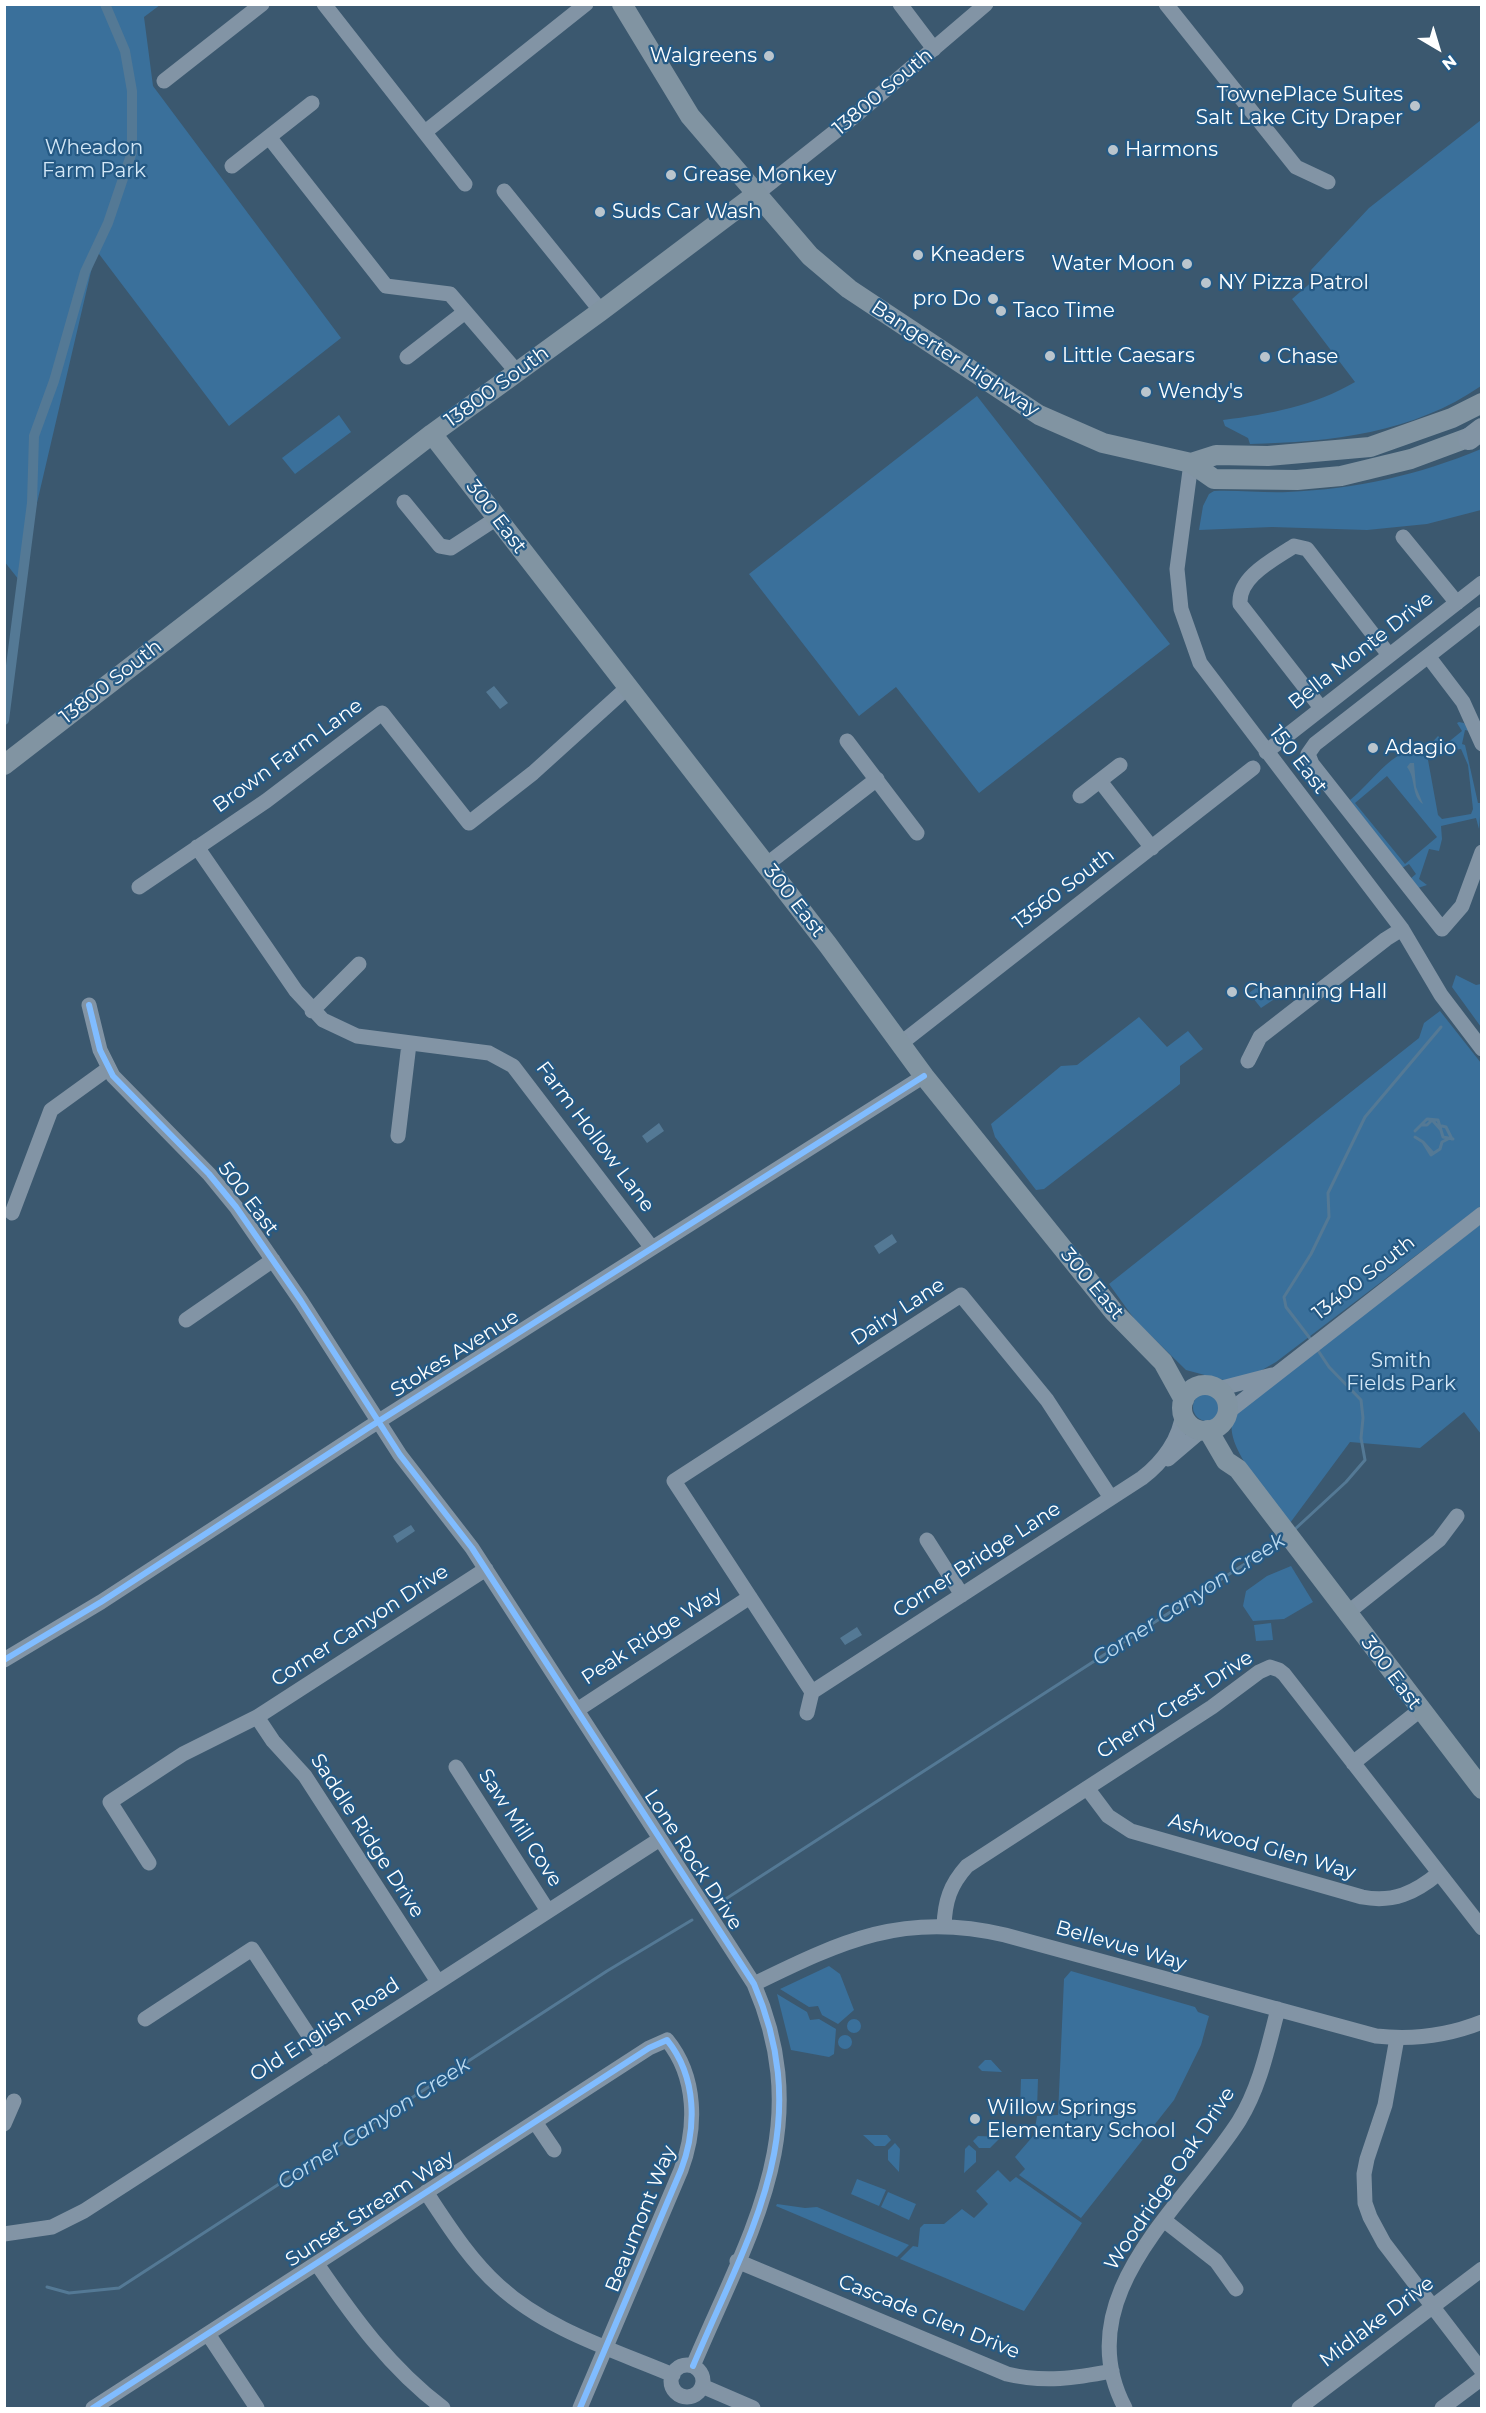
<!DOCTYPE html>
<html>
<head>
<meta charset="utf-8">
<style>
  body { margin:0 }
  #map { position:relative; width:1486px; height:2413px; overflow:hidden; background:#3b586f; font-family:Montserrat,sans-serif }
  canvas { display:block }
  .frame { position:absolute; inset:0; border:6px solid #fff; pointer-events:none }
  .north { position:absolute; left:1408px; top:18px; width:60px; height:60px; -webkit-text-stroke:4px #255a85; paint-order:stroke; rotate:142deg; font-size:16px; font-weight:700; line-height:24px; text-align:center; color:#fff }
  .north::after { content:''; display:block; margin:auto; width:21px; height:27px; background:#fff; clip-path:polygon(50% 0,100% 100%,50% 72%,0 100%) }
</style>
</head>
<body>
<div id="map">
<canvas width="1486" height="2413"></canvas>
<div class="frame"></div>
<div class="north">N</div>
</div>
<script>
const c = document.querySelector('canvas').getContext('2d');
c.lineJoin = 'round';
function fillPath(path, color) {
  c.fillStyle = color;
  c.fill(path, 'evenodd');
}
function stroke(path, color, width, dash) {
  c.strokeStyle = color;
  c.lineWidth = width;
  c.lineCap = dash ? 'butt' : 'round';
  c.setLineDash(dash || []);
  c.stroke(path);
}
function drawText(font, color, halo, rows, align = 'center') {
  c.font = font + ' Montserrat,sans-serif';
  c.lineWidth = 4.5;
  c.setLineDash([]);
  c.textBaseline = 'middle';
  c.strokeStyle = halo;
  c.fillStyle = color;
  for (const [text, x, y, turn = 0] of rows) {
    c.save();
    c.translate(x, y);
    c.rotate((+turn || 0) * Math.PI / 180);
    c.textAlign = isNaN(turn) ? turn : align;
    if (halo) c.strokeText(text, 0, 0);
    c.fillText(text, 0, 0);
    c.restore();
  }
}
fillPath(new Path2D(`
  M5 4 160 5 144 17 153 86 341 338 229 426 96 250 19 580 4 561Z
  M1481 120V386C1413 433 1331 442 1250 444L1248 438 1225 426 1223 420C1270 414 1314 406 1355 382L1292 299 1314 280 1311 270 1369 208Z
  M977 396 1170 644 979 793 896 687 859 716 749 574Z
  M339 415 351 432 295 474 282 458Z
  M1481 449V510L1427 524 1367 530 1272 527 1199 530 1203 506 1209 494 1214 491C1238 490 1263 493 1288 492 1356 489 1419 475 1481 449Z
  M1459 722 1464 723 1470 731 1465 730 1462 744 1465 745 1478 803H1481L1479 829 1476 818 1441 826 1442 839 1439 851 1429 849 1419 879 1427 885 1418 888 1410 879 1416 874 1409 864 1402 868 1350 800C1372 783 1395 744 1426 749L1438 736 1446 744 1462 731 1457 723ZM1461 749 1468 765 1473 809 1471 814 1442 819 1438 815 1428 760 1430 754ZM1387 776 1437 837 1405 864 1355 803Z
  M1456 975 1476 985 1481 984V1027L1452 987Z
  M1261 984 1273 1000 1261 1008 1249 993Z
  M1440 1011 1481 1063V1206L1276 1362 1255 1374 1227 1381 1186 1370 1135 1320 1109 1284 1419 1038 1424 1023Z
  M1139 1017 1167 1047 1188 1031 1203 1049 1180 1066V1084L1044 1189 1036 1190 995 1137 991 1124 1061 1066 1077 1065Z
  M1481 1224V1434L1464 1412 1420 1448 1350 1442 1290 1523C1274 1502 1227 1450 1232 1424 1232 1420 1235 1415 1237 1411Z
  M1193 1407a14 14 0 1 1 28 0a14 14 0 1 1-28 0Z
  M1291 1566 1313 1602 1284 1619 1253 1621 1243 1606 1246 1591 1267 1576Z
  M1271 1623 1273 1640 1256 1641 1254 1625Z
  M829 1966 840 1974 854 2010 838 2024 822 2015 818 2006 809 2007 780 1989Z
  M1071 1971 1195 2007 1198 2012 1209 2016 1201 2045 1174 2100 1081 2218 1019 2175 1025 2169 1015 2157 1034 2135 1037 2116 1058 2115 1064 1979Z
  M777 1994 807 2012 810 2020 819 2019 836 2029 834 2054 829 2057 791 2050Z
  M847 2026a7 7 0 1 1 14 0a7 7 0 1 1-14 0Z
  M838 2042a7 7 0 1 1 14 0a7 7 0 1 1-14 0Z
  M985 2060H991L1002 2072 982 2071 978 2067Z
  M1021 2079H1038L1037 2110 1020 2109Z
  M863 2135H887L891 2140 885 2146H875Z
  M978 2136 1001 2137 990 2148H979L973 2141Z
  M895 2143 900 2149 899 2172 888 2160V2150Z
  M969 2145 976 2151V2162L964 2173 965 2149Z
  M998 2170 1010 2182 1016 2177 1082 2223 1024 2311 900 2259 913 2246 918 2247 920 2228 924 2224H944L962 2209 974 2218 988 2204 976 2191Z
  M857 2179 886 2190 879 2206 851 2194Z
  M888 2192 916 2204 909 2220 881 2207Z
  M777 2204 805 2208 817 2207 909 2245 897 2257 776 2206Z`), '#3a709b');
fillPath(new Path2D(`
  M494 686 508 703 500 709 486 692Z
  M1410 763H1414L1416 787 1423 804C1411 796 1416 778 1407 767Z
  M659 1123 664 1131 647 1143 642 1136Z
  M892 1234 897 1242 879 1254 874 1246Z
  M411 1525 415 1531 397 1543 393 1536Z
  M857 1627 862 1635 845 1645 840 1638Z`), '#547995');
stroke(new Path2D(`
  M1433 1121 1441 1130
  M1422 1125H1427L1432 1120
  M1442 1126 1446 1127 1452 1139
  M1415 1131 1427 1119 1438 1120 1443 1137 1453 1139
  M1415 1137 1423 1142 1431 1155 1440 1149 1442 1142 1448 1139
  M1423 1142 1433 1153
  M1312 1341 1286 1307 1284 1297 1311 1254 1329 1217 1328 1193 1365 1117 1441 1027
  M1294 1530 1346 1482 1365 1460 1361 1438 1363 1418 1361 1400 1329 1367 1317 1349
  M724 1900 1282 1540
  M47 2287 69 2293 119 2288 607 1971 692 1920`), '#547995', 3);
stroke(new Path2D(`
  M4 720 32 503 34 436 54 381 85 272 108 223 132 152V91L125 51 105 4`), '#547995', 10);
stroke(new Path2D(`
  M324 4 465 184
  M900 4 934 49
  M1166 4 1296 167 1328 182
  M164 81 262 4
  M425 132 586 4
  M269 137 386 286 450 294 517 372
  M232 166 312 103
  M504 191 601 311
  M755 195 856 115 986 4
  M407 357 465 312
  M1191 463 1177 569 1181 609 1200 663 1402 929 1441 995 1482 1049
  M404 502 440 546 451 548 497 518
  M1403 537 1457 603
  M1482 614 1315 744 1308 754 1312 764 1442 929 1462 906 1482 852
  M1428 656 1463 702 1482 744
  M1321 708 1240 604C1238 577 1273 560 1294 546L1307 549 1389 655
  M847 741 917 833
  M1266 752 1482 583
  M1100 781 1152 848
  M1080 796 1120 765
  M197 847 296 991 323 1020 357 1036 489 1053 513 1066 652 1248
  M766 865 877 779
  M139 887 266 801 382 713 469 823 533 773 627 688
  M89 1005 100 1050 113 1076 209 1174 236 1207 301 1301 400 1455 472 1548 754 1984C817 2130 749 2233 693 2366
  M312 1011 359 964
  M900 1044 1253 768
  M1248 1061 1260 1037 1386 939 1402 929
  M398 1136 409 1044
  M12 1213 51 1110 109 1068
  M186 1320 273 1260
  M1218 1389 1272 1375
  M1228 1412 1482 1214
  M1168 1459 1202 1430
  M927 1540 962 1595
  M1346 1614 1439 1540 1457 1516
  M4 1660 101 1602 368 1428 924 1076
  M812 1692 674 1481 961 1295 1047 1400 1111 1498
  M577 1710 750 1597
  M807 1713 812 1692 1142 1478C1163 1462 1180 1439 1183 1412
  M257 1717 273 1741 305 1776 438 1982
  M1353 1763 1420 1710
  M456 1767 548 1911
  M1087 1788 1108 1816 1131 1831 1362 1897C1393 1903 1415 1893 1439 1873
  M149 1863 110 1802 183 1754 257 1717 486 1569
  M944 1926C945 1901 950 1885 967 1866L1212 1707 1259 1672 1270 1667 1279 1670 1284 1674 1482 1928
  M754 1984C842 1941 904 1911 1005 1935L1376 2036C1412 2040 1447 2036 1482 2022
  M145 2019 252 1949 323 2057
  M1397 2038 1385 2105 1367 2159 1364 2174 1365 2203 1370 2217 1384 2243 1482 2371
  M535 2122 554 2150
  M4 2124 14 2101
  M426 2192C448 2225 469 2259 499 2286 547 2330 614 2350 673 2375
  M1165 2221 1216 2261 1236 2289
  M4 2234 52 2227 84 2211 660 1839
  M737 2261 1007 2374C1044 2383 1076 2378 1112 2371
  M317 2264C354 2318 390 2368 443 2408
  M208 2334 257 2408
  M671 2381a16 16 0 1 1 32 0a16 16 0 1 1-32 0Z
  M702 2386 753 2408
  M93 2408 649 2048 667 2040C697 2077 697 2128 681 2170L580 2408
  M1125 2408C1066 2296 1185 2206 1239 2121 1260 2087 1268 2047 1278 2009
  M1299 2408 1482 2269
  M1442 2408 1482 2378`), '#8294a5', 15);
stroke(new Path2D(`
  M622 4 690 116 810 256 849 289 1039 415 1103 443 1191 463 1214 479 1297 480 1341 476 1411 459 1481 433
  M432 434 828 945 924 1076 1114 1312 1163 1362 1184 1400
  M1191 463 1216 455 1268 456 1370 447 1452 418 1482 403
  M4 765 432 434 601 311 755 195
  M1182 1408a23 23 0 1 1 46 0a23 23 0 1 1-46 0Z
  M1208 1430 1226 1461 1238 1469 1482 1789`), '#8194a2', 20);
stroke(new Path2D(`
  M1469 439 1482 429`), '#8294a4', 22);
stroke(new Path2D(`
  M89 1005 100 1050 113 1076 209 1174 236 1207 301 1301 400 1455 472 1548 754 1984C817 2130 749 2233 693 2366
  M4 1660 101 1602 368 1428 924 1076
  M93 2408 649 2048 667 2040C697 2077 697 2128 681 2170L580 2408`), '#80bcff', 6);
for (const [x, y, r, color] of [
  [769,56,6,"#bac5cd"],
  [1415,106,6,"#bac5cd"],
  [1113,150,6,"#bac5cd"],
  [671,175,6,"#bac5cd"],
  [600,212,6,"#bac5cd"],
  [918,255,6,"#bac5cd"],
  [1187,264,6,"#bac5cd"],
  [1206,283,6,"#bac5cd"],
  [993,299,6,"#bac5cd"],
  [1001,311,6,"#bac5cd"],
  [1050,356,6,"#bac5cd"],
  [1265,357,6,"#bac5cd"],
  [1146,392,6,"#bac5cd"],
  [1373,748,6,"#bac5cd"],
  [1232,992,6,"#bac5cd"],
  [975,2119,6,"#bac5cd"]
]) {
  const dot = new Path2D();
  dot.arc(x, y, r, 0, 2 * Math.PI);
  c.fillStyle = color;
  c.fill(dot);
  stroke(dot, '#255a85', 2);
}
drawText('20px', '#fff', '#255a85', [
  ["Walgreens",757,56,"right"],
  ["TownePlace Suites",1403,95,"right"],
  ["Salt Lake City Draper",1403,118,"right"],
  ["Harmons",1125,150],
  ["Grease Monkey",683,175],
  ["Suds Car Wash",612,212],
  ["Kneaders",930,255],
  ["Water Moon",1175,264,"right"],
  ["NY Pizza Patrol",1218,283],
  ["pro Do",981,299,"right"],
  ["Taco Time",1013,311],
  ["Little Caesars",1062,356],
  ["Chase",1277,357],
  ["Wendy's",1158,392],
  ["Adagio",1385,748],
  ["Channing Hall",1244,992],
  ["Willow Springs",987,2108],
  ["Elementary School",987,2131]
], 'left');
drawText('20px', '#fff', '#255a85', [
  ["13800 South",883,92,-40],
  ["Bangerter Highway",955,359,33],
  ["13800 South",497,387,-36],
  ["300 East",496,517,53],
  ["Bella Monte Drive",1361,651,-38],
  ["13800 South",111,682,-38],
  ["Brown Farm Lane",288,756,-36],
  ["150 East",1298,760,52],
  ["13560 South",1064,889,-37],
  ["300 East",794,901,52],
  ["Farm Hollow Lane",595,1137,53],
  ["500 East",248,1199,53],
  ["13400 South",1364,1278,-38],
  ["300 East",1092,1284,50],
  ["Dairy Lane",898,1312,-33],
  ["Stokes Avenue",455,1354,-32],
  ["Corner Bridge Lane",977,1560,-33],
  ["Corner Canyon Drive",360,1626,-33],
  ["Peak Ridge Way",652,1636,-33],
  ["300 East",1391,1673,53],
  ["Cherry Crest Drive",1175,1705,-33],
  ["Saw Mill Cove",520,1828,57],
  ["Saddle Ridge Drive",367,1836,57],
  ["Ashwood Glen Way",1262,1847,16],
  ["Lone Rock Drive",693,1860,57],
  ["Bellevue Way",1121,1946,16],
  ["Old English Road",325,2030,-33],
  ["Woodridge Oak Drive",1170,2179,-56],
  ["Sunset Stream Way",370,2209,-33],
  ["Beaumont Way",641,2219,-68],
  ["Cascade Glen Drive",929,2317,22],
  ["Midlake Drive",1377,2322,-37]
]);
drawText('20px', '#d3e7f6', '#255a85', [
  ["Wheadon",94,148],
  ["Farm Park",94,171],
  ["Smith",1401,1361],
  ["Fields Park",1401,1384]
]);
drawText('italic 21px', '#bbd9ef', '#255a85', [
  ["Corner Canyon Creek",1189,1600,-33],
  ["Corner Canyon Creek",374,2124,-33]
]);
</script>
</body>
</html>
